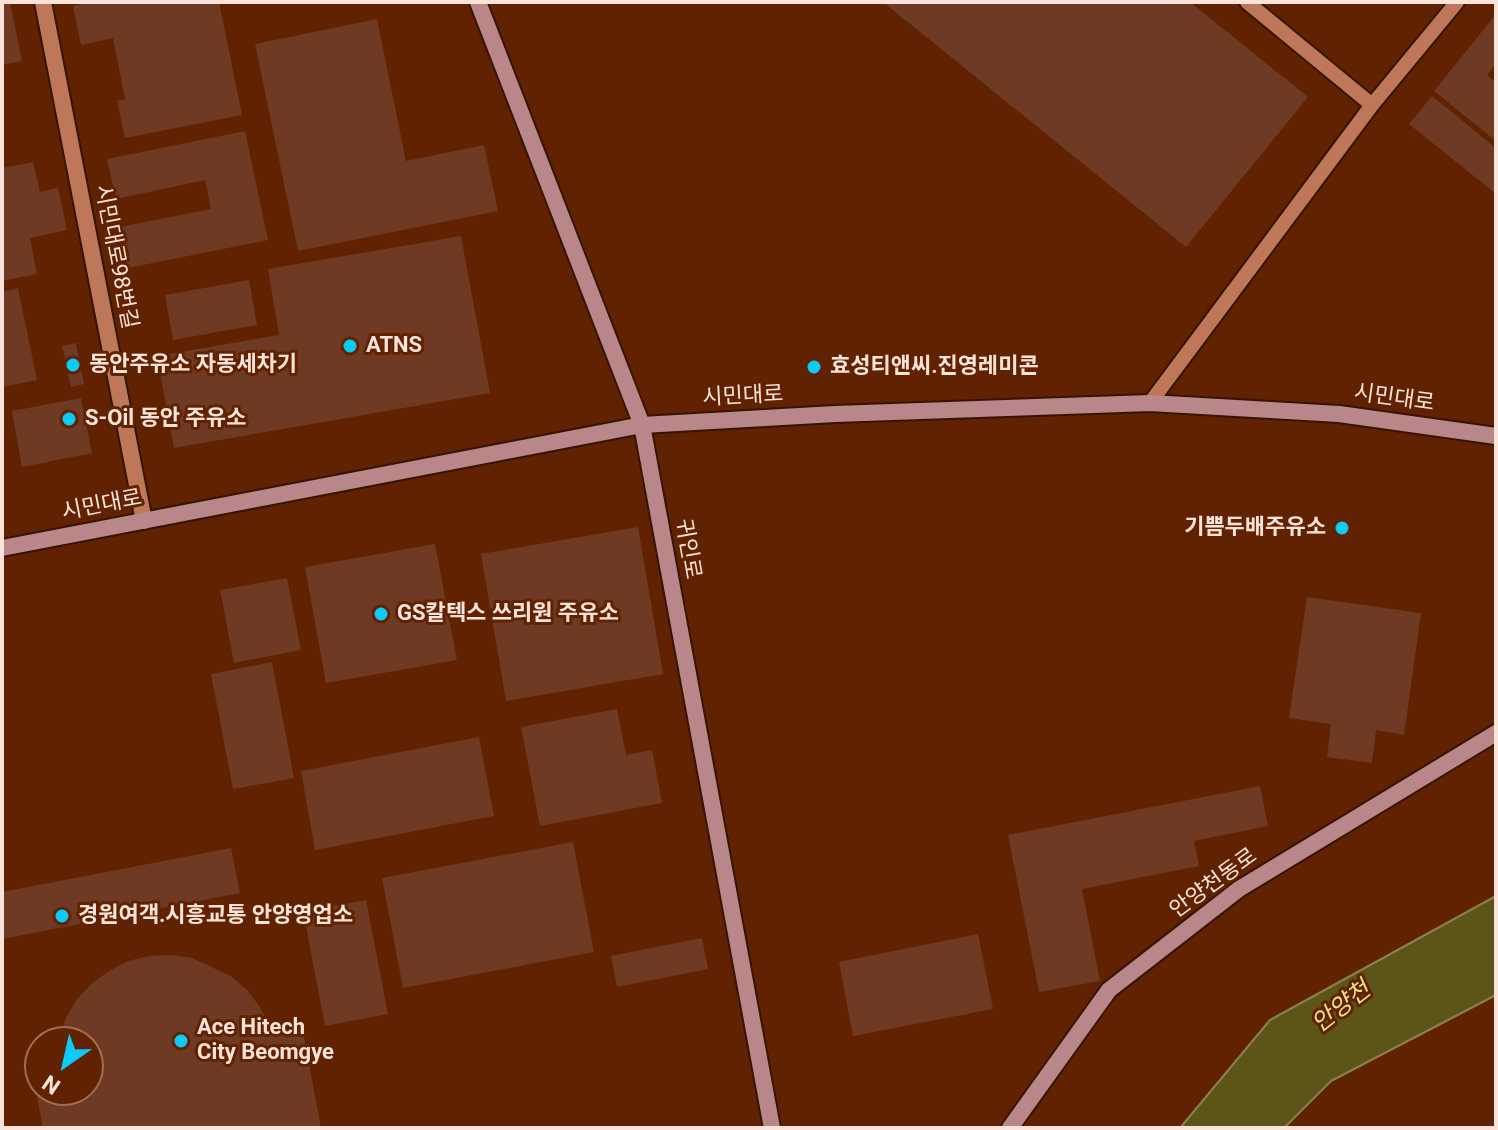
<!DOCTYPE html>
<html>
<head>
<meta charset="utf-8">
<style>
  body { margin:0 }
  #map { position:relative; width:1498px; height:1130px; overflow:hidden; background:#602201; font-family:Roboto,sans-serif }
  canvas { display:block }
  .frame { position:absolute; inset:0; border:4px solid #fbe3d9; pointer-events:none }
  .north { position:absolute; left:24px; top:1026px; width:80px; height:80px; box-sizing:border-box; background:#602201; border:2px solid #9e6f57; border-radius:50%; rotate:214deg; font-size:22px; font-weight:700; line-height:32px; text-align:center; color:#fbe3d9 }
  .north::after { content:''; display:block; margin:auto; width:28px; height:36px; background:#0ccafa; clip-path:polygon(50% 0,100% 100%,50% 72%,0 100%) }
</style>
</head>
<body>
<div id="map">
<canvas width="1498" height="1130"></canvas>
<div class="frame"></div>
<div class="north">N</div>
</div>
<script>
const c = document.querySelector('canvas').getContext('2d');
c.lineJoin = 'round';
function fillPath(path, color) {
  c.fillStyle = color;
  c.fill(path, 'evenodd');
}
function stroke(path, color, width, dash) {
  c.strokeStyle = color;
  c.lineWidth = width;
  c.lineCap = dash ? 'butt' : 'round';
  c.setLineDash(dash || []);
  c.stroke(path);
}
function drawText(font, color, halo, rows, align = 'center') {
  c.font = font + ' Roboto,"Noto Sans KR",sans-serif';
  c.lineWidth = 6;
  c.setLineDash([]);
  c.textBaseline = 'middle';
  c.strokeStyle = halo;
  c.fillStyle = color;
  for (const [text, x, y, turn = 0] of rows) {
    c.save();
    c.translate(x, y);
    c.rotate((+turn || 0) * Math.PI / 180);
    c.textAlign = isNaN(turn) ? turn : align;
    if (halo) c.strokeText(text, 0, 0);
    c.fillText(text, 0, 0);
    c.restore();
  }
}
const water = new Path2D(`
  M1496 896V995L1331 1081 1284 1128H1180L1270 1020Z`);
fillPath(water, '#5c5517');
stroke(water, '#8c8051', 2);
fillPath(new Path2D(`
  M2 2H10L22 61 2 65Z
  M92 2H219L242 115 125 138 117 101 125 99 113 38 81 45 73 6Z
  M883 2H1190L1308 97 1186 247Z
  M1496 14V64L1487 75 1496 83V141L1434 91Z
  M377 19 406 161 484 145 498 211 298 251 255 44Z
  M1432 96 1496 148V194L1409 124Z
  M245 131 268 240 128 268 120 227 211 209 205 180 116 199 107 159Z
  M33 162 40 192 58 188 67 230 30 238 37 274 2 281V168Z
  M461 236 490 393 174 448 157 356 279 335 268 269Z
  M249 280 257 325 173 340 165 295Z
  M18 288 37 380 2 387V292Z
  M76 343 84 384 71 387 62 346Z
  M81 398 92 453 22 467 12 411Z
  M638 527 663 674 506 701 481 554Z
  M435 544 457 660 326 683 305 567Z
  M287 578 301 650 234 663 220 590Z
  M1307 597 1421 613 1404 735 1376 730 1372 763 1327 757 1331 724 1289 718Z
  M272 662 294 778 233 789 211 674Z
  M617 709 626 755 652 750 662 803 540 826 521 727Z
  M479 737 494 816 315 850 301 771Z
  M1260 786 1268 826 1194 841 1199 866 1082 889 1100 981 1039 992 1008 835Z
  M573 842 594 952 403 988 382 878Z
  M231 848 240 893 2 939V892Z
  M366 900 388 1014 325 1026 303 911Z
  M978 934 993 1009 853 1036 839 962Z
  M702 938 708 969 617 987 611 956Z
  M171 955 192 958 231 976 247 990 260 1007 270 1027 301 1021 321 1128H43L32 1070 40 1069V1090H88V1042H58L66 1018 77 999 91 984 109 971 128 961 149 956Z`), '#6e3a24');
const lane = new Path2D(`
  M1247 2 1372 105
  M1150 403 1372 105 1457 2`);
const street = new Path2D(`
  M43 2 144 521`);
const secondary = new Path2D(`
  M478 2 642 425 772 1128
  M2 548 642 425 835 414 1150 403 1339 414 1496 436
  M1010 1128 1109 990 1239 889 1496 733`);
stroke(lane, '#361405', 18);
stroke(street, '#361405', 20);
stroke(secondary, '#361405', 20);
stroke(lane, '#bf7759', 14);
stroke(street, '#bf7759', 16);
stroke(secondary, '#b9878a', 16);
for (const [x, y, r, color] of [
  [350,346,8,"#0ccafa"],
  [73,365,8,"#0ccafa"],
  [814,367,8,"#0ccafa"],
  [69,419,8,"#0ccafa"],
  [1342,528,8,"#0ccafa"],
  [381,614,8,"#0ccafa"],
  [62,916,8,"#0ccafa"],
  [181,1041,8,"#0ccafa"]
]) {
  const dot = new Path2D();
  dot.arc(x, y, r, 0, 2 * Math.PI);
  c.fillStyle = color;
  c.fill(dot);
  stroke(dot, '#602201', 3);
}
drawText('22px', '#fbe3d9', '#602201', [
  ["시민대로98번길",115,257,79],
  ["시민대로",743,397,-3],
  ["시민대로",1394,399,8],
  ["시민대로",102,506,-11],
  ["귀인로",687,549,80],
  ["안양천동로",1214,884,-36]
]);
drawText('bold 22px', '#fbe3d9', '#602201', [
  ["ATNS",366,346],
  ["동안주유소 자동세차기",89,365],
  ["효성티앤씨.진영레미콘",830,367],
  ["S-Oil 동안 주유소",85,419],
  ["기쁨두배주유소",1326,528,"right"],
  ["GS칼텍스 쓰리원 주유소",397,614],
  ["경원여객.시흥교통 안양영업소",78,916],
  ["Ace Hitech",197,1028],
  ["City Beomgye",197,1053]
], 'left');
drawText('italic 24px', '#ece389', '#602201', [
  ["안양천",1342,1008,-38]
]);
</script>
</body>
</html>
